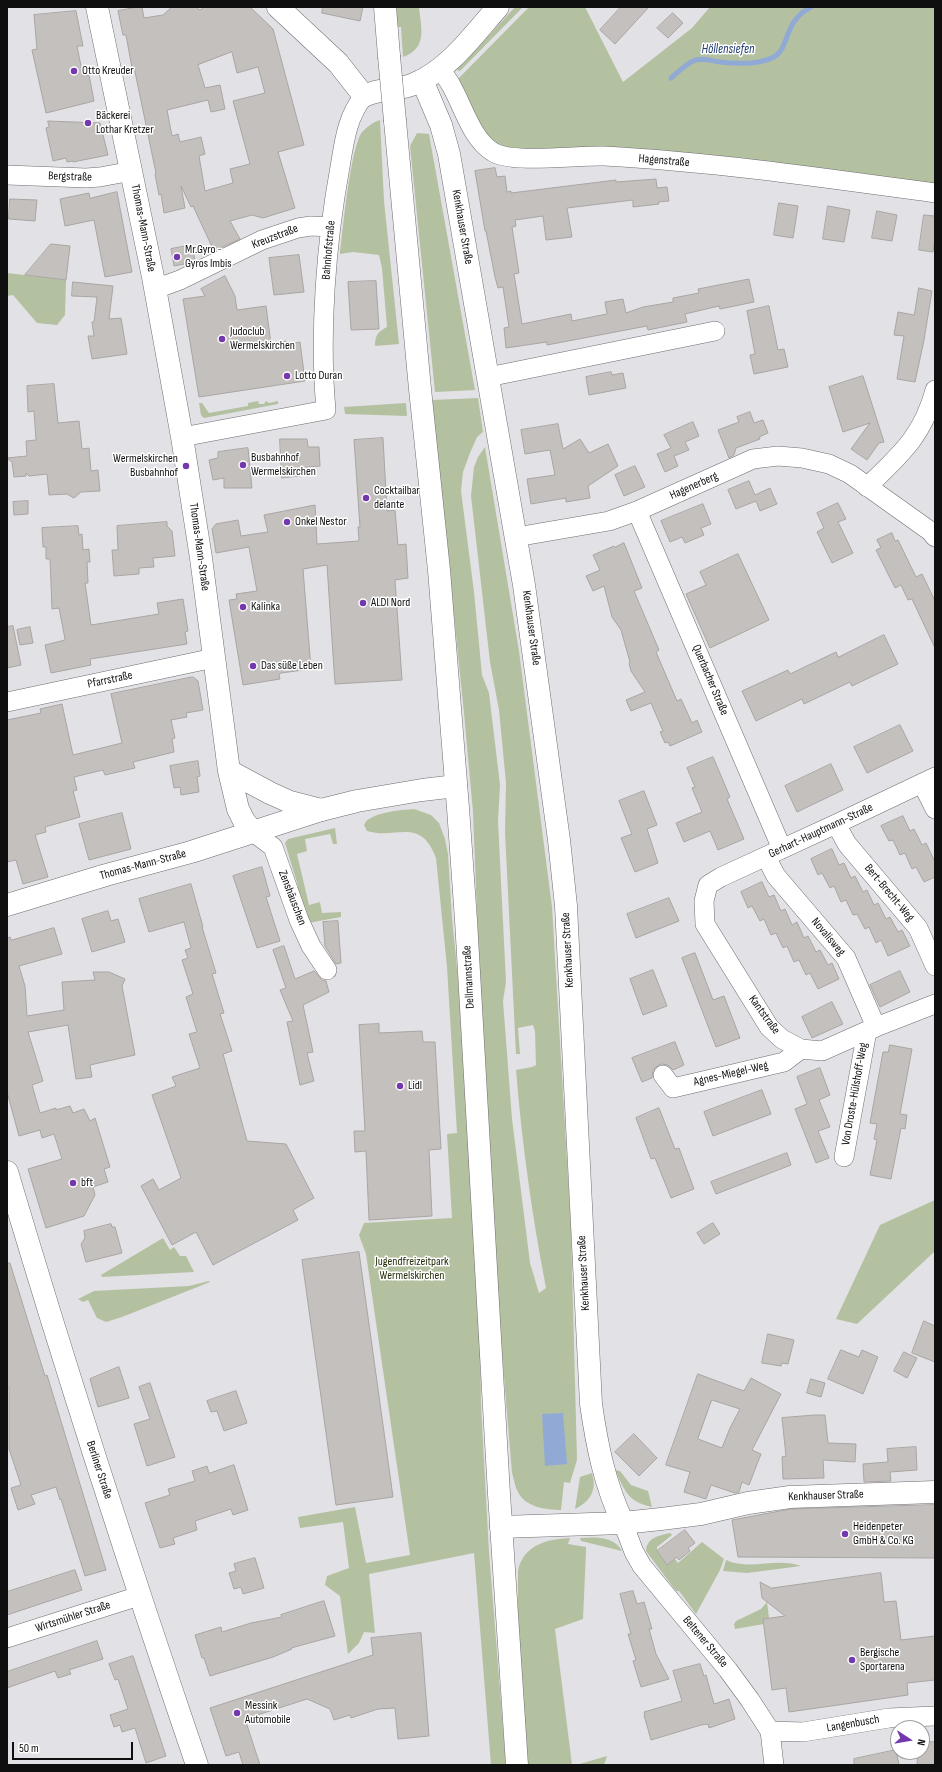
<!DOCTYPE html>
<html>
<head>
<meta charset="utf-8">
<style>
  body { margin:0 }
  #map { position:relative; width:942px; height:1772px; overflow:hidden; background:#e2e1e5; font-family:"Sofia Sans Condensed",sans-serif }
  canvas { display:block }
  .frame { position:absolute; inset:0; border:8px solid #0f0f10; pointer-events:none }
  .north { position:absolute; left:890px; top:1720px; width:40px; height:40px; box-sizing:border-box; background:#fff; border:1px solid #9f9f9f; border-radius:50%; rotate:102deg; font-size:11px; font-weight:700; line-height:16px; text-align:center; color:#0f0f10 }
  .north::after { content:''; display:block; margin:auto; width:14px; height:18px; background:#7438ae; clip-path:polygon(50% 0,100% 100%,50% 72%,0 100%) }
  .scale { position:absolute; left:12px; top:1742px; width:121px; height:18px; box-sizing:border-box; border:2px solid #0f0f10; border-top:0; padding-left:5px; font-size:12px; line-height:14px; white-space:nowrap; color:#0f0f10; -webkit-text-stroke:3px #fff; paint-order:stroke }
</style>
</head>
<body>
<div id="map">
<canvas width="942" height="1772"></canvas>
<div class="frame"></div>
<div class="north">N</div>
<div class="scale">50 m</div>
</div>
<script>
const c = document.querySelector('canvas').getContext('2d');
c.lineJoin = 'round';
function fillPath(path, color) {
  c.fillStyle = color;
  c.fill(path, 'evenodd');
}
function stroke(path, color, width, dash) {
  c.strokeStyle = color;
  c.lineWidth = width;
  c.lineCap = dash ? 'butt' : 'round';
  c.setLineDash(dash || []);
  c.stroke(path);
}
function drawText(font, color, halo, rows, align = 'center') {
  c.font = font + ' "Sofia Sans Condensed",sans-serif';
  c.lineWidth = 3;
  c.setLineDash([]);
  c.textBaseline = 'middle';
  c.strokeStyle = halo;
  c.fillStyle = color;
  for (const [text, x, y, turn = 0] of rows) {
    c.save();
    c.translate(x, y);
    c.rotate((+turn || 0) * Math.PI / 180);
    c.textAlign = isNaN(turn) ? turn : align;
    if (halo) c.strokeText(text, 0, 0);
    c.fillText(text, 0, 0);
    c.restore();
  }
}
fillPath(new Path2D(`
  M396 7H419C421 28 428 48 403 57L401 27H397Z
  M515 7H523L460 71 457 70Z
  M529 7H585L623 82 692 28 710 7H935V187L512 149 499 146 485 137 456 81Z
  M380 120 384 201 399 344 375 346C375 335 378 332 387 327L382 268 379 255 353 252 340 254C343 229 350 150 362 132 367 127 373 122 380 120Z
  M417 133 429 134 475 390 435 392 410 146Z
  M7 273 66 280 65 315 57 325 37 323 13 295 7 296Z
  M478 398 483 432 477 437 470 453 463 472 461 491 474 592 482 675 489 693 500 785 498 821 506 982 503 1001 512 1119 530 1263 539 1293 546 1288C532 1216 522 1144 516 1070L532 1067 536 1065 535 1031 533 1025 518 1028 520 1054H516L505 832 506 783 499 710 490 662 471 496 474 467 478 457 485 447 519 651 552 907 571 1228 577 1460 570 1483 564 1482 561 1510C546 1510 525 1507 518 1492 515 1487 514 1479 512 1473L498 1305 479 965 473 812 464 713 432 400Z
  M258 401 259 404H264L266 401 269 403 278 401V404L204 418 201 415 199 403H202L209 413 248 406V403Z
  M406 403 407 416 345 414 344 407Z
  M414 809 431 815 439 823 445 839 448 854 452 918 458 978 480 1330 481 1405 489 1552 506 1765H491L474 1553 369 1574 375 1633 364 1632 359 1643 348 1654 340 1596 325 1585 327 1576 349 1568 343 1522 300 1528 298 1517 355 1507 366 1563 410 1555 366 1254 359 1235 364 1223 452 1218 447 1134 457 1133 447 967 436 858C420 816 397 840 367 831L364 825C369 812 402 810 414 809Z
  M335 828 337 844H333L330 834 305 839 307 851 297 854 309 905 320 902 322 913 341 912V917L308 923 297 891 298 886 285 843 288 839Z
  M935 1200V1251L857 1324 836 1319 880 1225Z
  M163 1238 170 1250 174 1247 180 1256H186L194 1272 102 1277 101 1275Z
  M209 1281 210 1282 122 1317 106 1322 97 1318 88 1300 83 1302 78 1299 94 1291 189 1286Z
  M615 1470 620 1471 631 1485 648 1491 652 1507C628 1502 625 1491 615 1470Z
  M592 1473C597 1490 591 1501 575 1509L580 1477Z
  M670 1533 672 1535 657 1547V1551L667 1565 675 1559 678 1563 702 1542 724 1559 720 1570 696 1614 679 1591H676L646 1551C647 1537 659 1536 670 1533Z
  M570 1538 568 1544 586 1547V1551L583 1619 555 1629 572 1765H526L518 1633V1571C523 1545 547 1539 570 1538Z
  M580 1538C595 1537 614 1536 622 1551L581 1541Z
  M726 1560C750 1571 777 1557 801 1566L747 1573 723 1571Z
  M767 1602 769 1618 763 1619 764 1624 735 1629 734 1624 736 1621 761 1609Z
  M607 1756 604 1765H576Z`), '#b4c1a0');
fillPath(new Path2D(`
  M563 1413 567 1464 545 1466 542 1414Z`), '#91a9d5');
stroke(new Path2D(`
  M671 78C678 72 685 65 693 61 701 57 712 61 720 62 737 64 759 65 774 57 790 48 783 21 811 7`), '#91a9d5', 5);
const building = new Path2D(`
  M138 7H142L144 18 163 15 172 7H196L200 10 204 7H250L273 29 304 145 278 152 295 208 263 218 252 215 230 221 240 239 214 251 193 206 191 207 181 186 185 208 164 213 161 194 159 195 155 174 156 173 134 67 132 68 126 35H123L118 11ZM232 52 237 73 258 67 265 93 233 101 250 164 230 169 233 183 205 191 199 156 205 154 201 137 180 142 178 134 172 136 167 110 208 100 211 112 225 109 220 85 205 88 198 65Z
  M323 7H363L360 21 322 13Z
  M621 7H649L615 44 600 30Z
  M76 11 83 46H77L83 76 89 75 94 101 46 113 32 50 37 49 34 15Z
  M673 13 683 23 668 38 657 28Z
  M48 121 100 123 108 155 73 162V161L67 162 66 158 53 161 46 128 49 127Z
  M495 168 497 177 505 176 507 192 511 191V193L616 180V182L656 179 657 188 667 187 669 201 658 202 659 204 633 207V200L567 208 572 237 546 240 543 216 515 220 516 226 512 227 519 273 514 274 522 324 571 314 572 321 607 314 605 302 623 299 626 313 643 307 673 302V298L699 293 698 289 749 279 754 302 720 309 719 306 685 314 687 322 648 330 647 326 547 345V342L506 348 504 328 509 327 503 287 498 288 495 277 486 231H485L475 171Z
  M117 192 132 272 105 277 94 220 65 226 60 199 89 193 90 198Z
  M10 199 37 200 35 221 9 219Z
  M779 203 798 206 793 238 774 235Z
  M828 206 850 210 844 242 823 239Z
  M877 211 897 215 892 241 872 238Z
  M924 215 935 216V238L933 252 919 250Z
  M51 244 70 246 66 280 25 275Z
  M192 245 195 260 189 263 174 266 171 249Z
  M299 255 304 292 274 295 269 258Z
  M225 276 235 296 237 310 266 306 271 344 286 341 287 345 300 342 305 381 199 397 183 299 205 296 201 289Z
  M376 281 379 329 351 330 348 282Z
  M73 282 113 286 109 319 121 318 127 354 92 359 88 336H94L92 322H94L97 297 72 296Z
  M919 288 932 291 924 340 915 382 897 379 904 336 894 335 898 312 914 315Z
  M769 306 778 350 784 349 788 367 754 374 750 355 755 354 747 311Z
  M611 372 612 375 623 373 626 388 589 395 586 377Z
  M863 376 884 442 879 443 867 460 851 449 870 423 843 432 829 387Z
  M54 384 58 423 79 421 82 449 89 448 91 471 98 470 100 491 81 492 74 498 67 494 49 495 47 474 29 476 26 473V476L14 477 12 462 7 458 27 456 26 441 36 440 34 411 28 412 27 386Z
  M750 412 754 423 763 420 768 433 759 437 760 439 736 448 734 455 729 458 718 430 739 422 737 417Z
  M693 422 699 436 685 442 689 450 674 456 678 466 665 472 657 454 671 448 664 435Z
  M558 424 563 449 580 439 589 453 608 444 618 466 588 486 590 498 566 502V498L531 504 527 479 555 475 550 450 525 454 521 430Z
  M383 438 387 511 395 510 398 545 406 544 408 578 395 580 402 680 335 684 327 565 303 569 311 669 281 673 279 675 280 679 243 685 229 600 237 599 236 594 257 591 249 547 216 553 212 529 216 524 238 520 241 536 268 532 264 515 315 505 317 544 359 541 358 527H360L354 440Z
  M280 439H307L308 447H319L320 466 307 467 308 475 282 478Z
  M248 448 252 488H224V478L213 480 209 460 218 458V452Z
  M635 466 645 487 624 496 615 475Z
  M749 481 755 495 770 488 777 504 760 511 756 501 736 509 728 490Z
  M28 501V514L14 515 13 502Z
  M838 503 846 519 838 522 853 553 832 563 817 532 824 528 817 513Z
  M703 504 711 524 701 528 704 535 685 543 682 537 670 542 661 521Z
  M167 522V526L172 531 175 556 153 558 154 567 139 568V574L114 576 112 550H118L117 526Z
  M78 526 79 535 82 534 83 550 89 549 90 562H87L88 583H85L91 625 159 614 157 603 183 599 188 631 185 632 187 644 90 659 91 665 51 673 45 645 65 640V639L59 608 52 609 50 559H46V547H43L42 528Z
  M892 533 895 541 898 540 916 577 922 574 935 601V648L912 599 908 600 901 585 895 588 876 550 881 548 877 540Z
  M624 543 642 588 634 591 659 650 656 652 677 701 681 699 692 723 697 720 702 732 670 746 668 742 665 743 660 732 663 731 651 703 631 711 626 700 645 692 631 671 629 663 630 662 621 630 612 617 604 586 593 591 586 576 600 570 593 555 614 546 615 547Z
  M738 554 769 620 710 648 686 594 706 585 700 572Z
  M13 626 21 665 7 668V627Z
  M30 627 33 643 20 645 17 630Z
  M884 635 898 664 852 686 850 682 804 704 802 699 756 721 742 691 788 670 790 674 836 652 838 657Z
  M193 677 198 681 203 710 186 713 187 717 171 720 175 738 172 739 174 752 133 762 135 768 105 775 103 770 74 777 77 790 73 791 80 817 45 827 46 832 35 835 48 877 23 884 16 860 7 862V720L41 713 40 709 62 704 73 755 122 743 111 694Z
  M900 725 913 751 867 773 854 747Z
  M713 757 730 797 727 799 744 839 718 850 710 831 684 842 676 823 702 812 692 788 695 787 687 768Z
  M198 761 200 776 197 777 199 792 181 795 180 787 174 788 170 766Z
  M831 764 843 790 797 812 785 786Z
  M644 791 657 825 647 829 658 863 635 872 621 838 632 834 619 801Z
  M122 813 131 849 89 860 79 824Z
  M903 816 910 831 914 829 922 845 926 843 935 862V877L924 882 916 867 912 869 905 853 900 855 893 840 889 841 881 826Z
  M832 849 839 865 844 863 851 878 855 876 863 892 867 890 874 905 878 903 886 919 890 917 898 932 902 930 910 946 888 956 881 940 876 943 869 927 865 929 857 914 853 915 846 900 841 902 834 886 830 888 822 873 818 875 811 859Z
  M262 867 270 896 266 897 280 941 257 948 233 876Z
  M762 882 769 897 774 895 781 911 785 909 792 925 797 922 804 938 808 936 816 952 820 950 828 965 832 963 839 979 818 989 810 973 806 975 799 960 794 962 787 946 783 948 776 933 771 935 764 919 760 921 752 906 748 908 741 892Z
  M191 884 203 927H202L216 973 212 974 224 1013 220 1014 232 1051 223 1054 247 1141 286 1144 314 1198 293 1210 298 1220 213 1265 196 1232 172 1245 141 1186 153 1179 159 1190 181 1178 152 1095 176 1086 172 1077 200 1068 189 1034 197 1032 186 997 193 994 182 960 188 958 185 950 191 948 184 922 149 932 139 899Z
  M669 898 679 921 636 938 627 914Z
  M108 911 111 921 118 919 125 942 92 952 82 919Z
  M338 921 341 963 336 964 325 946 323 922Z
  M54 928 62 954 19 966 25 986 27 1016 64 1010 62 982 95 980 93 972H109L125 979 122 986 135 1055 90 1065 92 1077 76 1079 68 1025 28 1032 43 1081 32 1085 40 1113 56 1108V1110L70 1106 73 1113 84 1109 90 1121 95 1118 110 1167 104 1169 108 1182 93 1187 95 1195 84 1216 46 1228 28 1169 62 1159 54 1134 42 1138 40 1130 19 1136 7 1092V938L10 937 11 940Z
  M284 946 295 979 314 971 322 980 326 981 329 992 303 1005 313 1052 307 1053 314 1081 300 1085 287 1022 293 1021 280 990 286 988 273 950Z
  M695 953 713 1000 724 996 740 1038 716 1047 682 958Z
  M653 970 667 1006 643 1015 630 979Z
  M900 971 910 992 880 1007 870 985Z
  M832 1002 843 1024 812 1038 802 1017Z
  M379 1024V1033L422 1031 423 1042H435L441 1149 429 1150 432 1216 369 1220 366 1151 355 1152 354 1131H365L359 1025Z
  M675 1042 684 1065 673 1070 668 1065 661 1064 657 1066 653 1070 652 1078 642 1082 632 1058Z
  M890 1045 912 1049 900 1114 907 1115 905 1129 901 1128 891 1179 870 1175 877 1140 874 1139 877 1124 870 1123 883 1052H888Z
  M820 1068 830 1095 819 1100 830 1127 818 1131 829 1158 816 1163 795 1109 807 1104 797 1077Z
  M762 1090 771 1114 713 1136 704 1112Z
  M659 1108 675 1149 679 1148 694 1189 671 1198 655 1158 651 1159 636 1118Z
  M787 1153 791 1165 716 1194 711 1182Z
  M713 1223 720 1234 704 1244 697 1233Z
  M111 1224 112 1227H115L122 1253 86 1262 81 1244 85 1238 84 1231Z
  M359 1252 393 1497 336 1505 302 1260Z
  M7 1263H10L45 1376 47 1375 106 1570 85 1576 61 1499 60 1500 56 1487 31 1495 35 1504 18 1510 11 1488 21 1485 9 1449V1387L7 1388Z
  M924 1321 935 1326V1362L912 1353Z
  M768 1334 794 1340 788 1364 782 1363 781 1366 762 1363Z
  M841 1350 859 1357 862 1350 878 1357 863 1394 828 1379Z
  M904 1352 917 1358 907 1378 894 1371Z
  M119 1367 129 1398 98 1407 90 1379Z
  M698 1374 744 1391 751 1378 781 1394 752 1450 761 1454 749 1485 742 1482 739 1492 735 1493 711 1485 706 1499 684 1492 690 1472 666 1465ZM712 1400 740 1409 730 1428 722 1448 698 1439Z
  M811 1379 825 1383 821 1397 807 1393Z
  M150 1383 175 1457 147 1466 134 1424 150 1419 139 1387Z
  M236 1391 247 1423 224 1431 217 1411 211 1412 207 1401Z
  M815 1415H825L828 1443 856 1444 855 1462 823 1460 824 1478 783 1479 782 1457 786 1456 782 1418Z
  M634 1434 657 1458 639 1476 615 1452Z
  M916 1447 917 1470 890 1472 891 1481 864 1482 863 1464 888 1462 887 1449Z
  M234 1465 248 1510 233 1515 231 1509 195 1521 197 1530 173 1538 175 1544 160 1548 145 1503 170 1495 168 1489 195 1481 192 1471 207 1466 209 1473Z
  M935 1505V1558L738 1557 732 1520 791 1509Z
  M685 1530 695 1543 688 1548 690 1551 679 1560 677 1557 667 1565 657 1551Z
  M255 1558 264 1588 243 1594 241 1587 234 1589 229 1573 236 1571 234 1564Z
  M75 1570 82 1590 7 1615V1592Z
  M881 1573 884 1602 896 1601 901 1640 935 1636V1680L907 1683 908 1695 789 1712 786 1688 772 1690 763 1619 785 1616 762 1598 760 1582 771 1588Z
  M633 1591 637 1604 644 1602 652 1629H649L656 1654 669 1679 641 1687 633 1661 636 1660 628 1634H631L620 1594Z
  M324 1601 335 1636 291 1648 292 1649 273 1657 210 1676 204 1658H202L195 1635 221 1627 222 1632 251 1623 282 1617 281 1615Z
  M421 1633 429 1736 398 1739 395 1708 378 1709 351 1718 350 1715 334 1720 330 1709 307 1699 245 1719 260 1765H243L239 1752 226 1756 210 1708 373 1655 371 1638Z
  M97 1641 103 1659 69 1670 71 1674 58 1678 55 1671 7 1688V1672Z
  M133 1656 166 1756 146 1763 135 1728 122 1732 120 1725 114 1727 110 1715 128 1709 118 1679 115 1680 109 1664Z
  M700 1664 704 1676 706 1675 714 1704 729 1699 735 1719 709 1728 708 1724 701 1725 651 1740 644 1715H645L644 1712 682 1701 673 1671Z
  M922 1741 935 1742V1765H917L918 1752H922Z
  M896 1750 899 1765H854V1759Z`);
fillPath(building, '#c4c0be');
stroke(building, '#a9a5a3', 1);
const minor = new Path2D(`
  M440 68C444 75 450 82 453 89 464 109 472 139 493 152 511 164 579 155 604 156 715 162 825 178 935 193
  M7 175 86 178 100 177 132 171
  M155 289 180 280 262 240 298 228 311 226 331 227
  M488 377 715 331
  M182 437 326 410C319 333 326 243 340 167 344 143 347 116 364 96
  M867 487C900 455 923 436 935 390
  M637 511 782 849
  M516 537 609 521 637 511 753 459 778 456 802 458 829 464 850 474 930 531 935 537
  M7 702 214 658
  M935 777 836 824 721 877 708 885 704 901 705 924 769 1027 782 1039 801 1049 822 1051 876 1027 935 1004
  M922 783 935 809
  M836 824 847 844 918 928 935 966
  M253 832 273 847 299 920 311 946 327 970
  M766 857 776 876 846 958 876 1027
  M663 1075 673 1088 784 1062 801 1049
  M844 1157 867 1031
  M623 1523 634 1552 642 1566 728 1670 750 1700 770 1731 774 1765
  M7 1638 139 1596
  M770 1731 803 1732 889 1718 935 1716`);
const tertiary = new Path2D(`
  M97 7 153 277 182 437 201 558 229 771 238 809 244 821 253 832
  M278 7 338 63 364 96C382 87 398 91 414 84 449 70 474 34 498 7
  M422 80 441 125 449 154 524 585 559 840 566 906 591 1404C597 1446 605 1485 623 1523
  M229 771 270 793 290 802 321 810
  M501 1527 623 1523 661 1519 701 1514 748 1503 790 1497 935 1492`);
const secondary = new Path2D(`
  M7 905 106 875 191 852 321 810 357 801 422 790 456 786
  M7 1172C66 1371 130 1569 197 1765`);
const primary = new Path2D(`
  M385 7 389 56
  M395 121 420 389 439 570 458 808 466 920 499 1494 517 1765`);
stroke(minor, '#6d6c70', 20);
stroke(tertiary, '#6d6c70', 23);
stroke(secondary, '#6d6c70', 23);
stroke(primary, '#6d6c70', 23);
stroke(minor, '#fff', 19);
stroke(tertiary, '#fff', 22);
stroke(secondary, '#fff', 22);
stroke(primary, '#fff', 22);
const primaryBridge = new Path2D(`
  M389 56 395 121`);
stroke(primaryBridge, '#6d6c70', 23, []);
stroke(primaryBridge, '#fff', 22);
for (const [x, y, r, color] of [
  [74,71,4,"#7438ae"],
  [88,123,4,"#7438ae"],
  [177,257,4,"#7438ae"],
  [222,339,4,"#7438ae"],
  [287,376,4,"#7438ae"],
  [243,465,4,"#7438ae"],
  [186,466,4,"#7438ae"],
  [366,498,4,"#7438ae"],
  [287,522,4,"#7438ae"],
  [363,603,4,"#7438ae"],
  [243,607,4,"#7438ae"],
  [253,666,4,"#7438ae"],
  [400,1086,4,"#7438ae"],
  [73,1183,4,"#7438ae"],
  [845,1534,4,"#7438ae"],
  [852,1660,4,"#7438ae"],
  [237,1713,4,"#7438ae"]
]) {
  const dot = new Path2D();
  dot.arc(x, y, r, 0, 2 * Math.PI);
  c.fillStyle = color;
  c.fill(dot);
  stroke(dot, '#fff', 1.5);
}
drawText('12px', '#0f0f10', '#fff', [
  ["Otto Kreuder",82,71],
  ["Bäckerei",96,116],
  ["Lothar Kretzer",96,130],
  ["Mr.Gyro -",185,250],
  ["Gyros Imbis",185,264],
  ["Judoclub",230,332],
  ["Wermelskirchen",230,346],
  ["Lotto Duran",295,376],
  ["Busbahnhof",251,458],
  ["Wermelskirchen",251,472],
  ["Wermelskirchen",178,459,"right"],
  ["Busbahnhof",178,473,"right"],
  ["Cocktailbar",374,491],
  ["delante",374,505],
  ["Onkel Nestor",295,522],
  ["ALDI Nord",371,603],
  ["Kalinka",251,607],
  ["Das süße Leben",261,666],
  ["Lidl",408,1086],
  ["bft",81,1183],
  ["Heidenpeter",853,1527],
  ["GmbH & Co. KG",853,1541],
  ["Bergische",860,1653],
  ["Sportarena",860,1667],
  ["Messink",245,1706],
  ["Automobile",245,1720]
], 'left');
drawText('12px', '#0f0f10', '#fff', [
  ["Hagenstraße",664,161,5],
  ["Bergstraße",70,177,2],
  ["Kenkhauser Straße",462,227,80],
  ["Thomas-Mann-Straße",143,228,79],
  ["Kreuzstraße",275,237,-21],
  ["Bahnhofstraße",329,250,-85],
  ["Hagenerberg",694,486,-24],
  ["Thomas-Mann-Straße",199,547,82],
  ["Kenkhauser Straße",531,628,82],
  ["Pfarrstraße",110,680,-12],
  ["Querbacher Straße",710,680,67],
  ["Gerhart-Hauptmann-Straße",821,831,-25],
  ["Thomas-Mann-Straße",143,865,-15],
  ["Bert-Brecht-Weg",889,893,50],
  ["Zenshäuschen",292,898,69],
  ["Novalisweg",828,937,50],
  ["Kenkhauser Straße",568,950,-93],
  ["Dellmannstraße",469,977,-93],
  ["Kantstraße",764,1015,54],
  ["Agnes-Miegel-Weg",731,1074,-13],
  ["Von Droste-Hülshoff-Weg",855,1094,-80],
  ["Kenkhauser Straße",584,1273,-93],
  ["Berliner Straße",99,1470,72],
  ["Kenkhauser Straße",826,1496,-2],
  ["Wirtsmühler Straße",73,1617,-18],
  ["Beltener Straße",705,1642,50],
  ["Langenbusch",853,1724,-10]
]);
drawText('12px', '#242f0a', '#fff', [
  ["Jugendfreizeitpark",412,1262],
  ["Wermelskirchen",412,1276]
]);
drawText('italic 13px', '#213d73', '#fff', [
  ["Höllensiefen",728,50]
]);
</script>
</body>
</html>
